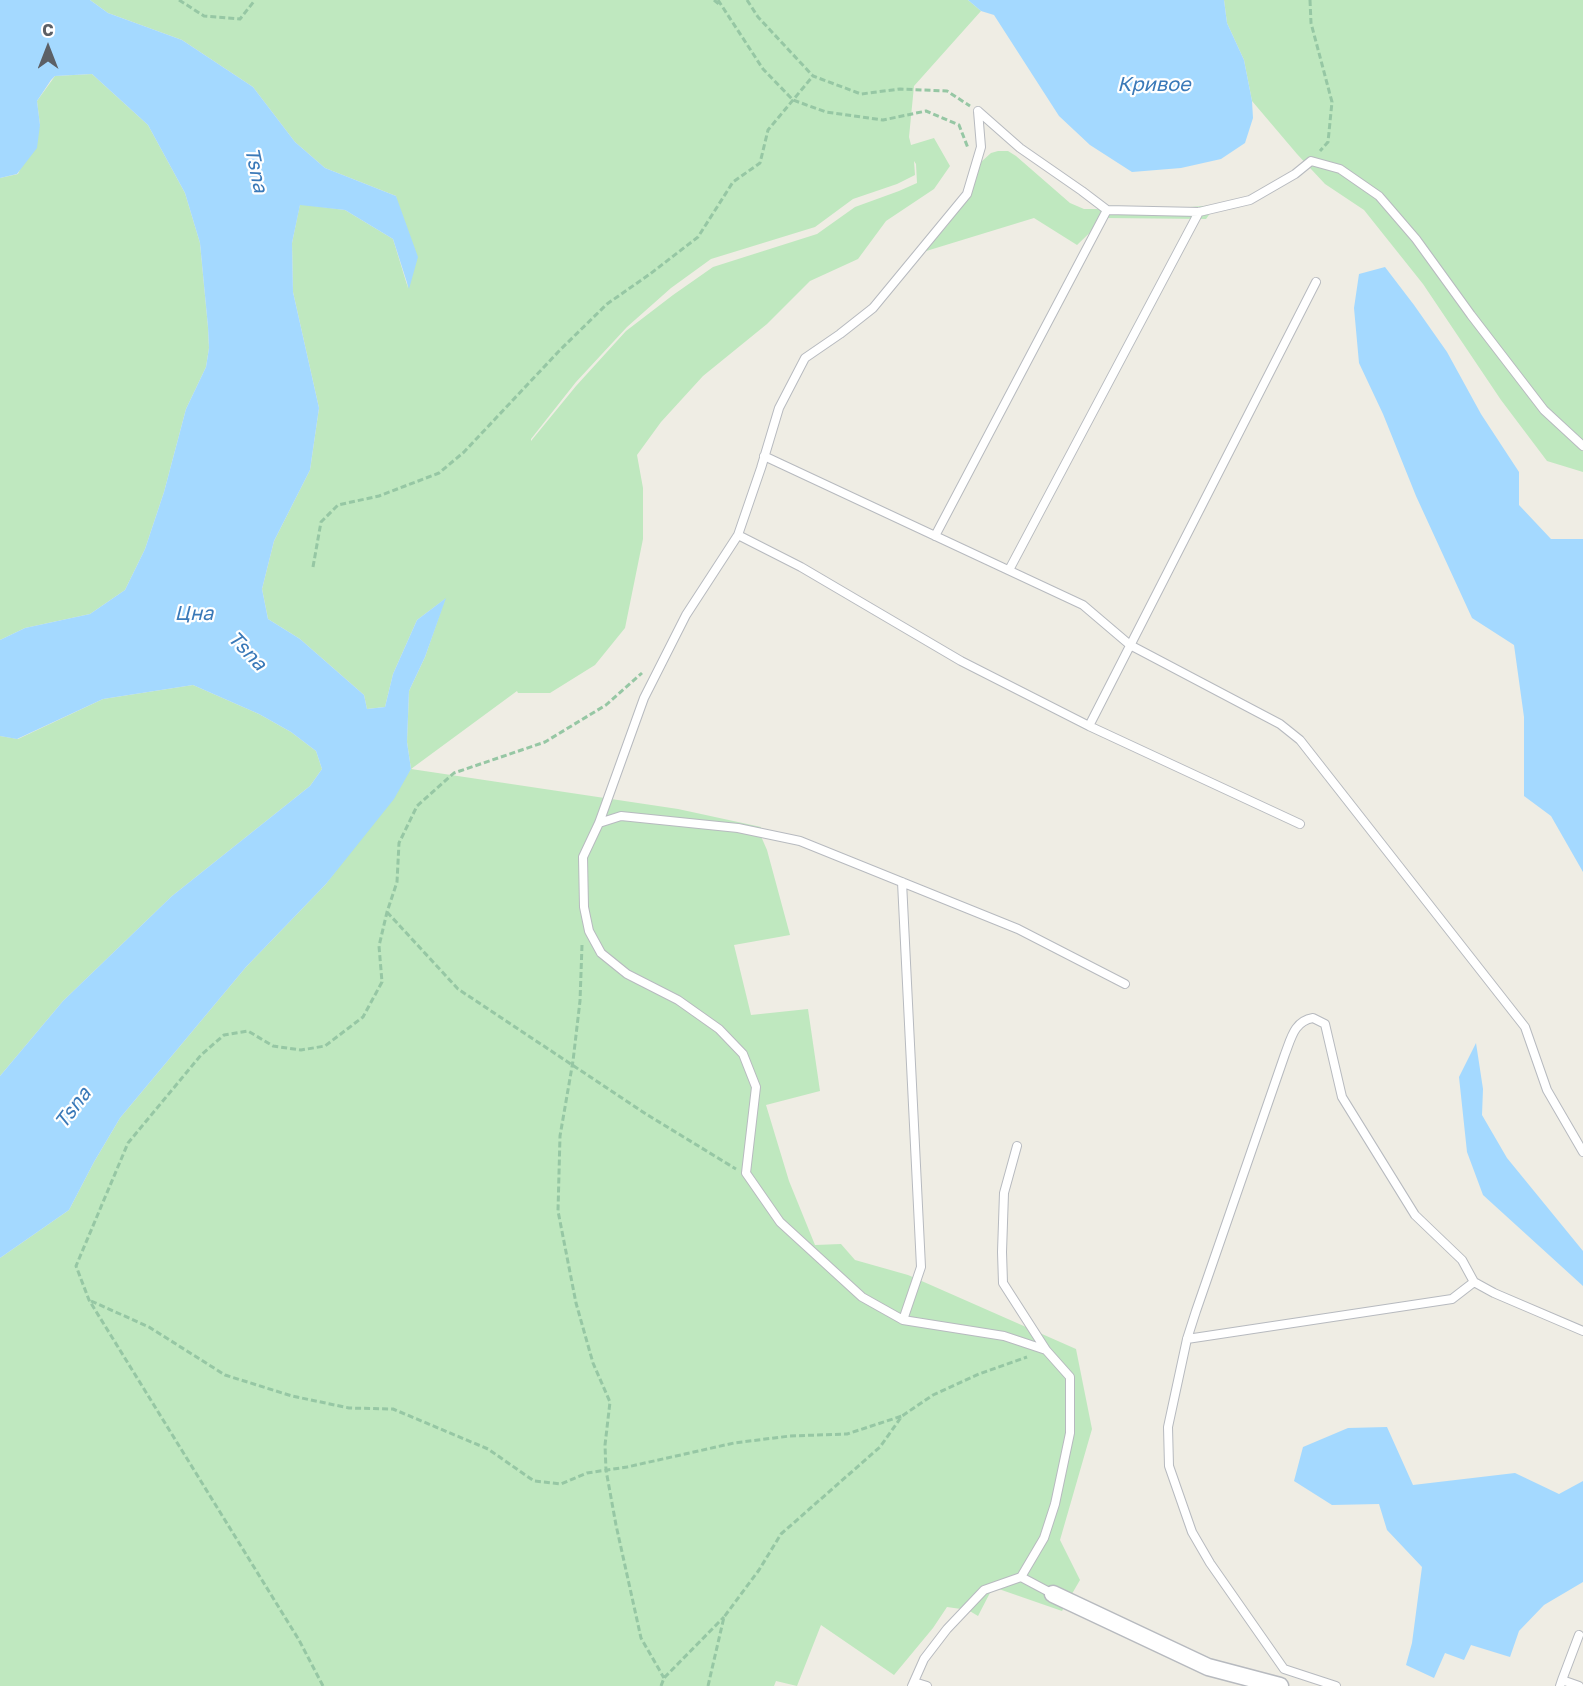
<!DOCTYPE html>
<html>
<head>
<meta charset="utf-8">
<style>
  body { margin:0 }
  #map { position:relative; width:1583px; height:1686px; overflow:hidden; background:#efede4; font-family:"Golos Text",sans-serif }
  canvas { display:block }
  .north { position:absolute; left:18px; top:18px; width:60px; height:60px; -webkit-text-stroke:4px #fff; paint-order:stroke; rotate:0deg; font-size:16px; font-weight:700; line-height:24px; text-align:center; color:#5c6066 }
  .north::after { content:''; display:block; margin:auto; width:21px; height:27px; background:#5c6066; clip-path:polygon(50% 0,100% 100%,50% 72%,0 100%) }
</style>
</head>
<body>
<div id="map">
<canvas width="1583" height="1686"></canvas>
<div class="north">С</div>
</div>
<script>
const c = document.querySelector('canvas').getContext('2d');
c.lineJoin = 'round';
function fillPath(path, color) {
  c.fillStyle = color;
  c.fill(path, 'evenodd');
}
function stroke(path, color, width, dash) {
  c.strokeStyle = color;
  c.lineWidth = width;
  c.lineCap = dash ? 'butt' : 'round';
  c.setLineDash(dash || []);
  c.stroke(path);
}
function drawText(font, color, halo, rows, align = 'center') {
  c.font = font + ' "Golos Text",sans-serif';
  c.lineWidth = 4.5;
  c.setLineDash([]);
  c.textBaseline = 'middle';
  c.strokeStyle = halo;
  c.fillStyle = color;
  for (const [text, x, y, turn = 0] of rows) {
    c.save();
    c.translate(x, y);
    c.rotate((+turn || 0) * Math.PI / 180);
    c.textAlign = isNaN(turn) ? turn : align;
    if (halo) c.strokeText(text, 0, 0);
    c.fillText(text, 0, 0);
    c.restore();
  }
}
fillPath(new Path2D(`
  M90 0H968L981 11 914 86 909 137 911 145 934 138 950 166 934 189 886 221 858 259 810 281 767 324 703 376 661 422 637 455 643 488V539L625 628 595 665 550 693H518L517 691 411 769 678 809 761 827 760 834 767 850 790 935 734 945 751 1015 808 1009 820 1091 766 1105 789 1181 815 1245 841 1244 855 1260 908 1275 1076 1349 1092 1429 1060 1540 1080 1580 1062 1611 993 1587 978 1616 968 1610 947 1607 933 1628 894 1675 821 1625 797 1686 776 1681 774 1686H0V1258L69 1210 94 1162 120 1118 246 967 326 884 411 769 407 742 409 691 425 657 445 599 417 620 393 674 385 707 367 709 364 695 300 639 268 619 262 589 274 541 310 470 319 408 293 292 292 243 300 204 345 210 393 239 408 288 396 196 325 168 295 142 253 87 182 40 108 13ZM914 161 916 164 917 183 899 191 855 207 817 234 713 267 673 295 626 331 576 386 531 441V439L576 382 627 327 671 288 711 259 815 227 853 199 897 184 915 175Z
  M1224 0H1583V472L1547 461 1501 400 1423 284 1364 210 1325 184 1297 154 1252 101 1244 60 1227 23Z
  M92 74 148 125 185 193 200 243 208 327 209 348 206 367 186 409 164 492 145 549 125 590 90 614 25 628 0 640V178L18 174 40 125 37 101 55 76Z
  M998 151H1008L1016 156 1070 203 1084 209H1164L1216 205 1206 219 1105 218 1077 245 1034 218 923 252 947 226 969 191 981 162 991 153Z
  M193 685 259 714 291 732 316 751 322 769 310 786 172 896 63 1001 0 1076V736L18 739 103 699Z`), '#bfe8bf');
fillPath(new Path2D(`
  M0 0H90L108 13 182 40 253 87 295 142 325 168 396 196 418 257 409 289 393 239 345 210 300 205 292 243 293 292 319 408 310 470 274 541 262 589 268 619 300 639 364 695 367 709 385 707 393 674 417 620 446 598 425 657 409 691 407 742 411 769 394 799 326 884 246 967 120 1118 94 1162 69 1210 0 1258V1076L63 1001 172 896 310 786 322 769 316 751 291 732 259 714 193 685 103 699 17 739 0 736V640L25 628 90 614 125 590 145 549 164 492 186 409 206 367 209 348 208 327 200 243 185 193 148 125 92 74 55 76 51 80 37 101 40 125 37 148 17 174 0 178Z
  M968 0H1224L1227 23 1244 60 1252 101 1253 118 1245 143 1221 159 1181 168 1132 172 1090 145 1059 116 994 15 981 11Z
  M1385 267 1414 305 1447 352 1481 414 1519 472V505L1551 539H1583V872L1551 816 1524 796V717L1514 645 1472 618 1416 496 1383 414 1359 363 1354 308 1359 274Z
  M1476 1043 1483 1089 1482 1115 1507 1158 1583 1251V1286L1483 1195 1467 1152 1459 1077Z
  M1387 1427 1413 1485 1515 1473 1559 1494 1583 1481V1582L1544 1605 1519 1631 1510 1657 1471 1645 1464 1660 1445 1653 1434 1678 1406 1665 1412 1643 1422 1567 1387 1530 1379 1504 1332 1505 1294 1481 1303 1447 1348 1428Z`), '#a4d9ff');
const service = new Path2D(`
  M978 111 981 147 967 194 873 308 840 334 805 358 779 408 761 468 738 535 686 615 644 698 599 823 583 857 584 907 589 931 601 953 627 974 678 1000 719 1029 743 1054 756 1087 746 1173 780 1222 862 1297 903 1320 1004 1336 1046 1350 1070 1377V1433L1055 1504 1044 1538 1021 1577 1053 1594
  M978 111 1020 148 1082 191 1107 210 1199 212 1250 200 1295 174 1311 161 1340 169 1379 196 1416 239 1471 315 1544 410 1583 446
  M764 456 1083 605 1130 645 1280 724 1300 740 1525 1027 1547 1090 1583 1152
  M738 535 801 567 961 661 1089 726 1300 824
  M935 536 1107 210
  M1009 570 1199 212
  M1089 726 1316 282
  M599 823 621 816 738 828 800 841 1018 929 1125 984
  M902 882 921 1267 903 1320
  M1017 1146 1004 1193 1002 1252 1003 1283 1046 1350
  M1187 1339 1452 1299 1474 1282
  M1562 1680 1579 1635
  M914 1682 927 1686
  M912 1686 924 1659 947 1629 984 1590 1021 1577
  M1336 1686 1284 1669 1210 1563 1192 1532 1169 1466 1168 1427 1187 1339 1196 1311 1285 1054C1291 1039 1294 1021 1313 1018L1325 1024 1342 1097 1415 1215 1462 1260 1474 1282 1494 1293 1583 1331
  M1560 1686 1562 1680 1579 1686`);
const minor = new Path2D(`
  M1053 1594 1208 1667 1280 1686`);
stroke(service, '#b7babf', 10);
stroke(minor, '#b7babf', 19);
stroke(new Path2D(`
  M179 0 204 16 240 19 255 0
  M714 0 720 5
  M718 0 763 69 793 100 826 112 883 120 926 111 959 125 968 148
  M747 0 758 17 813 76 861 94 900 89 947 91 970 106
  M1310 0 1311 23 1332 102 1328 142 1320 151
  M313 567 321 522 338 505 379 496 439 473 464 452 560 350 607 304 650 274 698 237 733 182 760 163 768 130 813 76
  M387 912 458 989 646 1114 736 1169
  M582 945 580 1001 573 1061 560 1136 558 1211 576 1303 593 1363 610 1402 605 1445 606 1470 616 1525 641 1638 664 1678
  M91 1301 149 1327 225 1375 292 1396 349 1408 393 1409 488 1449 534 1481 561 1484 587 1473 627 1467 734 1443 790 1436 847 1434 902 1416
  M323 1686 299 1640 89 1300 76 1266 128 1143 201 1055 224 1035 248 1031 273 1046 301 1050 325 1046 363 1017 382 982 379 946 387 912 397 882 399 843 417 806 454 773 545 742 606 705 642 673
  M661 1686 664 1678 724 1617
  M708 1686 724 1617 759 1570 781 1534 880 1447 902 1416 933 1395 979 1374 1027 1357`), '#96c7a4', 3, [6, 3]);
stroke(service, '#fff', 8);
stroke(minor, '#fff', 16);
drawText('italic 20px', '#3a79b8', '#fff', [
  ["Кривое",1154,85],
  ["Tsna",256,170,78],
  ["Цна",194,614],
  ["Tsna",247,651,46],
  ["Tsna",73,1108,-53]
]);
</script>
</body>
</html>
